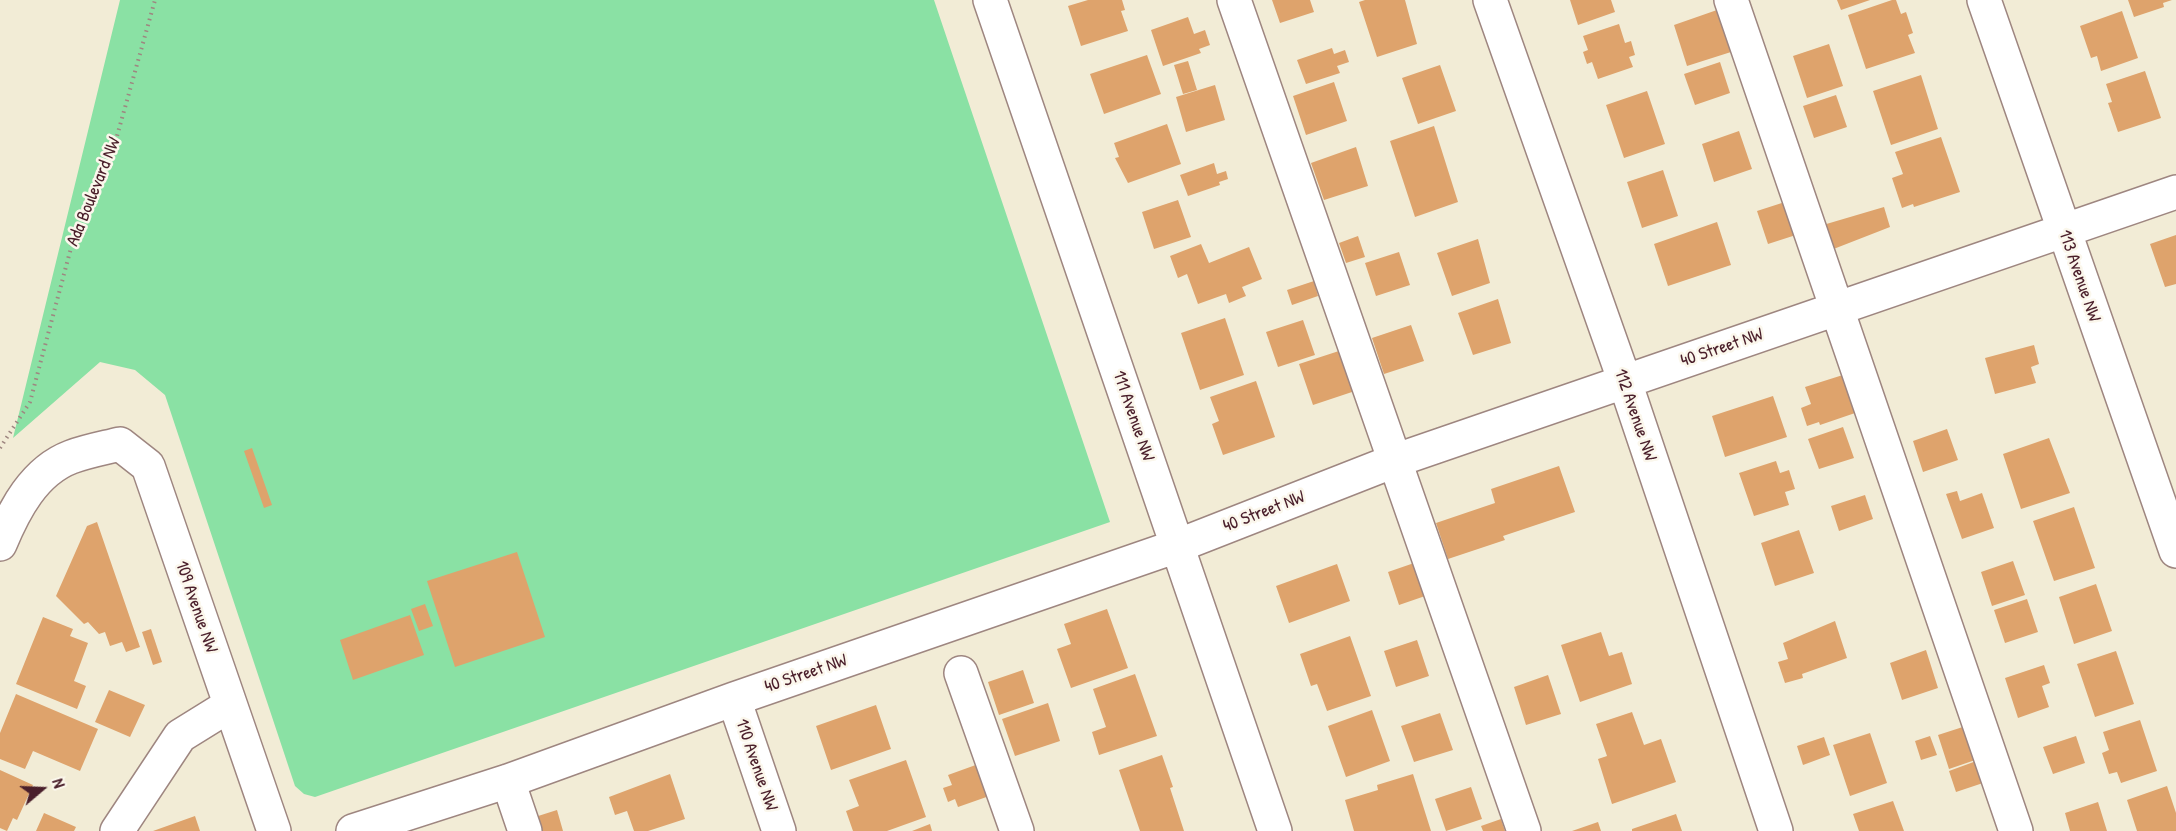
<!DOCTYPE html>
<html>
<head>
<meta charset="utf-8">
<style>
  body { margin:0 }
  #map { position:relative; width:2176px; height:831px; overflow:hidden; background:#f2ecd6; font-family:"Patrick Hand",sans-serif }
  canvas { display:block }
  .north { position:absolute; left:12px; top:759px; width:60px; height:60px; -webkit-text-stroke:4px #fbf7ec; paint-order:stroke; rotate:71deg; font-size:16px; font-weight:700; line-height:24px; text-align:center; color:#4a1f2b }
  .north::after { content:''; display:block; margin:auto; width:21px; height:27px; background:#4a1f2b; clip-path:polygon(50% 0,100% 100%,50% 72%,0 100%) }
</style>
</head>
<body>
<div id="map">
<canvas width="2176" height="831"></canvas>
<div class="north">N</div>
</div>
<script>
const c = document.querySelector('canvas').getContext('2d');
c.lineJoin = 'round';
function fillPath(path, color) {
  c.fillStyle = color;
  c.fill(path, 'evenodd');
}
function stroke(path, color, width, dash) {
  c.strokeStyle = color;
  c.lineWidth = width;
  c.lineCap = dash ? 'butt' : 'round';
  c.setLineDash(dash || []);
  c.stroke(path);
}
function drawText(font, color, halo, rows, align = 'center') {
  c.font = font + ' "Patrick Hand",sans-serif';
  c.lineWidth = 5;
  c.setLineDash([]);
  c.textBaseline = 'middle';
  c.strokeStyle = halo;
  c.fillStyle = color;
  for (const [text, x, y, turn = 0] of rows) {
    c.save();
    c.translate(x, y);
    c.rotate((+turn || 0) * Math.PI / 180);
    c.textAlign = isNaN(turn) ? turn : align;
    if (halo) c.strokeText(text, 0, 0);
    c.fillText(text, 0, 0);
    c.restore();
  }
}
fillPath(new Path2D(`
  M120 0H934L1110 522 315 797 304 794 295 786 165 395 135 370 100 362 13 438Z`), '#8ae1a4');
fillPath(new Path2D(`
  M1088 0H1122L1125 10 1121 11 1128 31 1081 46 1068 6Z
  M1272 0H1310L1314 12 1280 23Z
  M1365 0H1405L1417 44 1377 57 1359 2Z
  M1570 0H1611L1615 12 1578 25Z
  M1837 0H1870L1841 10Z
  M1892 0H1896L1901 14 1906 12 1913 33 1908 35 1915 53 1866 69 1848 15Z
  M2128 0H2172L2163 3 2164 7 2134 17Z
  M1717 10 1731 52 1687 66 1674 25Z
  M2122 11 2138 58 2101 71 2097 56 2091 58 2080 26Z
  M1188 17 1194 34 1205 30 1210 45 1199 49 1201 53 1163 66 1151 30Z
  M1619 24 1625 43 1631 41 1635 55 1629 57 1633 67 1598 79 1592 62 1587 64 1583 52 1588 50 1583 36Z
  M1829 44 1843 86 1807 98 1793 56Z
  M1332 48 1334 54 1345 50 1349 62 1337 66 1340 73 1306 84 1297 60Z
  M1147 55 1161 94 1104 114 1090 74Z
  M1188 61 1197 90 1183 94 1174 65Z
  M1720 62 1730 93 1695 105 1684 74Z
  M1440 65 1456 111 1418 124 1402 78Z
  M2145 71 2161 118 2118 132 2108 103 2112 102 2106 84Z
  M1921 75 1938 129 1891 145 1873 91Z
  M1334 82 1347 121 1306 135 1293 96Z
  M1215 85 1225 120 1186 132 1176 97Z
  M1647 91 1665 144 1624 158 1606 105Z
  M1836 95 1847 127 1814 138 1803 106Z
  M1167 124 1181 164 1128 183 1115 158 1119 157 1114 143Z
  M1434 126 1458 202 1415 217 1390 141Z
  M1739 131 1752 169 1714 182 1702 144Z
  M1941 137 1960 192 1914 207 1913 204 1902 208 1892 178 1903 174 1895 152Z
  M1356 147 1368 186 1324 200 1311 163Z
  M1214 163 1217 174 1226 171 1228 179 1219 182 1220 185 1188 196 1180 175Z
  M1663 170 1678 216 1642 228 1627 182Z
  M1178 200 1191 237 1154 249 1142 212Z
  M1788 201 1799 234 1768 244 1757 211Z
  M1884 207 1890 227 1831 250 1823 225Z
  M1717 222 1731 265 1668 286 1654 244Z
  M2176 235V284L2165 287 2150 244Z
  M1358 236 1365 257 1346 263 1339 243Z
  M1478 239 1490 283 1452 296 1437 253Z
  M1201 244 1209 263 1249 247 1262 279 1242 287 1246 296 1229 303 1226 294 1198 304 1187 274 1178 278 1170 256Z
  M1399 252 1410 285 1376 296 1365 263Z
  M1314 281 1318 296 1292 305 1287 290Z
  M1498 299 1511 343 1473 355 1458 313Z
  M1225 318 1244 375 1200 390 1181 333Z
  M1303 320 1315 355 1278 367 1266 332Z
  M1411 325 1424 361 1384 374 1372 338Z
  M2034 345 2039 364 2031 367 2036 383 1995 394 1985 358Z
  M1342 350 1355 391 1313 405 1299 364Z
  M1846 374 1858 412 1820 425 1819 422 1807 426 1801 408 1811 404 1805 387Z
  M1256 381 1275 437 1223 455 1212 424 1219 421 1210 397Z
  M1773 396 1787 437 1725 457 1712 416Z
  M1843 427 1854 458 1819 469 1808 439Z
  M1947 429 1958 460 1923 472 1913 441Z
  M2049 438 2070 493 2021 509 2003 454Z
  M252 448 272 505 264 508 244 451Z
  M1776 461 1780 473 1789 470 1795 489 1785 492 1789 505 1754 516 1739 473Z
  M1559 466 1575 512 1503 536 1505 540 1448 559 1436 523 1495 503 1491 489Z
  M1957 491 1960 501 1982 493 1994 528 1962 539 1946 494Z
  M1865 495 1873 519 1839 531 1831 506Z
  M2074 507 2095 568 2054 581 2033 521Z
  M97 522 140 647 126 652 122 642 110 646 105 632 99 634 88 622 84 624 56 596 87 526Z
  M1799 530 1814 573 1775 586 1761 543Z
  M517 552 545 637 455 667 427 581Z
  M2013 561 2025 595 1992 606 1981 572Z
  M1417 562 1428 595 1399 605 1388 572Z
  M1337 564 1350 601 1289 623 1276 586Z
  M2096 584 2112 631 2074 644 2059 597Z
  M2027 599 2038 632 2005 643 1994 610Z
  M425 604 433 626 419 631 411 609Z
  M1107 609 1128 668 1071 688 1057 649 1071 644 1064 624Z
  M410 615 424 655 353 680 340 640Z
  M43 617 73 629 70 636 88 643 74 681 86 686 77 709 16 684Z
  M1835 621 1847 658 1802 674 1803 678 1785 683 1778 662 1788 659 1783 643Z
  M151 629 162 662 153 665 142 632Z
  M1601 632 1609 656 1622 652 1632 684 1580 702 1561 645Z
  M1350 636 1371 696 1327 711 1317 684 1311 686 1300 654Z
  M1417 640 1429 676 1396 687 1384 651Z
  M1926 650 1938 688 1902 700 1890 663Z
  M2116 651 2134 704 2095 717 2077 664Z
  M2044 665 2050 683 2042 686 2049 707 2018 718 2005 678Z
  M1023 670 1034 703 999 715 988 682Z
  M1135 674 1157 736 1099 755 1092 732 1106 727 1093 689Z
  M1548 675 1561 714 1526 725 1514 687Z
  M109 690 145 705 130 737 95 722Z
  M16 694 98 729 80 771 33 751 25 769 0 759V733Z
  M1048 703 1060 741 1015 756 1002 719Z
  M876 705 891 749 831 770 816 726Z
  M1372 710 1390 761 1346 777 1328 726Z
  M1632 712 1644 745 1661 739 1676 782 1612 804 1598 759 1607 756 1596 724Z
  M1440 713 1453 750 1414 762 1401 726Z
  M2140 720 2157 771 2121 783 2117 772 2109 774 2102 753 2109 750 2103 732Z
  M1969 725 1981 758 1949 769 1938 735Z
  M1870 733 1887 783 1850 796 1833 745Z
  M1930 736 1937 755 1921 760 1915 741Z
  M2076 736 2085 763 2053 774 2043 747Z
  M1824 737 1830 755 1803 765 1797 746Z
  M1162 755 1173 787 1170 788 1184 831H1140L1119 770Z
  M906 760 926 817 887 831H853L846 811 859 806 849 780Z
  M1979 760 1986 782 1956 792 1949 771Z
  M984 762 995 794 958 807 955 799 948 802 943 788 952 785 948 775Z
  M0 770 33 785 17 820 13 818 7 831 0 828Z
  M670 774 685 819 648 831H634L627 811 615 815 609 797Z
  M1413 774 1431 831H1354L1345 800 1378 790 1377 785Z
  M2167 786 2176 813V831H2137L2127 800Z
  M1471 787 1482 819 1446 831 1435 799Z
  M1893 801 1904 831H1859L1853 814Z
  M2098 802 2107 831H2070L2065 813Z
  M557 810 563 831H540L535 817Z
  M44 813 76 827 74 831H36Z
  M1676 814 1682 831H1632V829Z
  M195 816 200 831H153Z
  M1501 819 1505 831H1483L1481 826Z
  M1598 822 1601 831H1572Z
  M930 824 932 831H912Z`), '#dea36c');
const minor = new Path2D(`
  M990 0 1275 831
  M1234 0 1524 831
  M1490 0 1625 382 1776 831
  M1731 0 2016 831
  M1984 0 2176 551
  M0 544C14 510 34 471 71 457 87 451 104 448 120 444L148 466 274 831
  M961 673 1017 831
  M734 699 779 831
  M508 781 525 831
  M117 831 180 736 230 705
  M353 831 508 781 734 699 1177 546 1394 461 2176 192`);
stroke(minor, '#9e8680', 36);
stroke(new Path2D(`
  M0 448 30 402 76 229 112 154 155 0`), '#9e8680', 4, [1.5, 4.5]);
stroke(minor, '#fff', 33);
drawText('18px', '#4a1f2b', '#fbf7ec', [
  ["Ada Boulevard NW",94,192,-68],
  ["113 Avenue NW",2079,276,71],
  ["40 Street NW",1722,348,-19],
  ["112 Avenue NW",1635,415,71],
  ["111 Avenue NW",1133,416,71],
  ["40 Street NW",1264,512,-21],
  ["109 Avenue NW",196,607,71],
  ["40 Street NW",806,674,-19],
  ["110 Avenue NW",756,765,71]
]);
</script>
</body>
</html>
